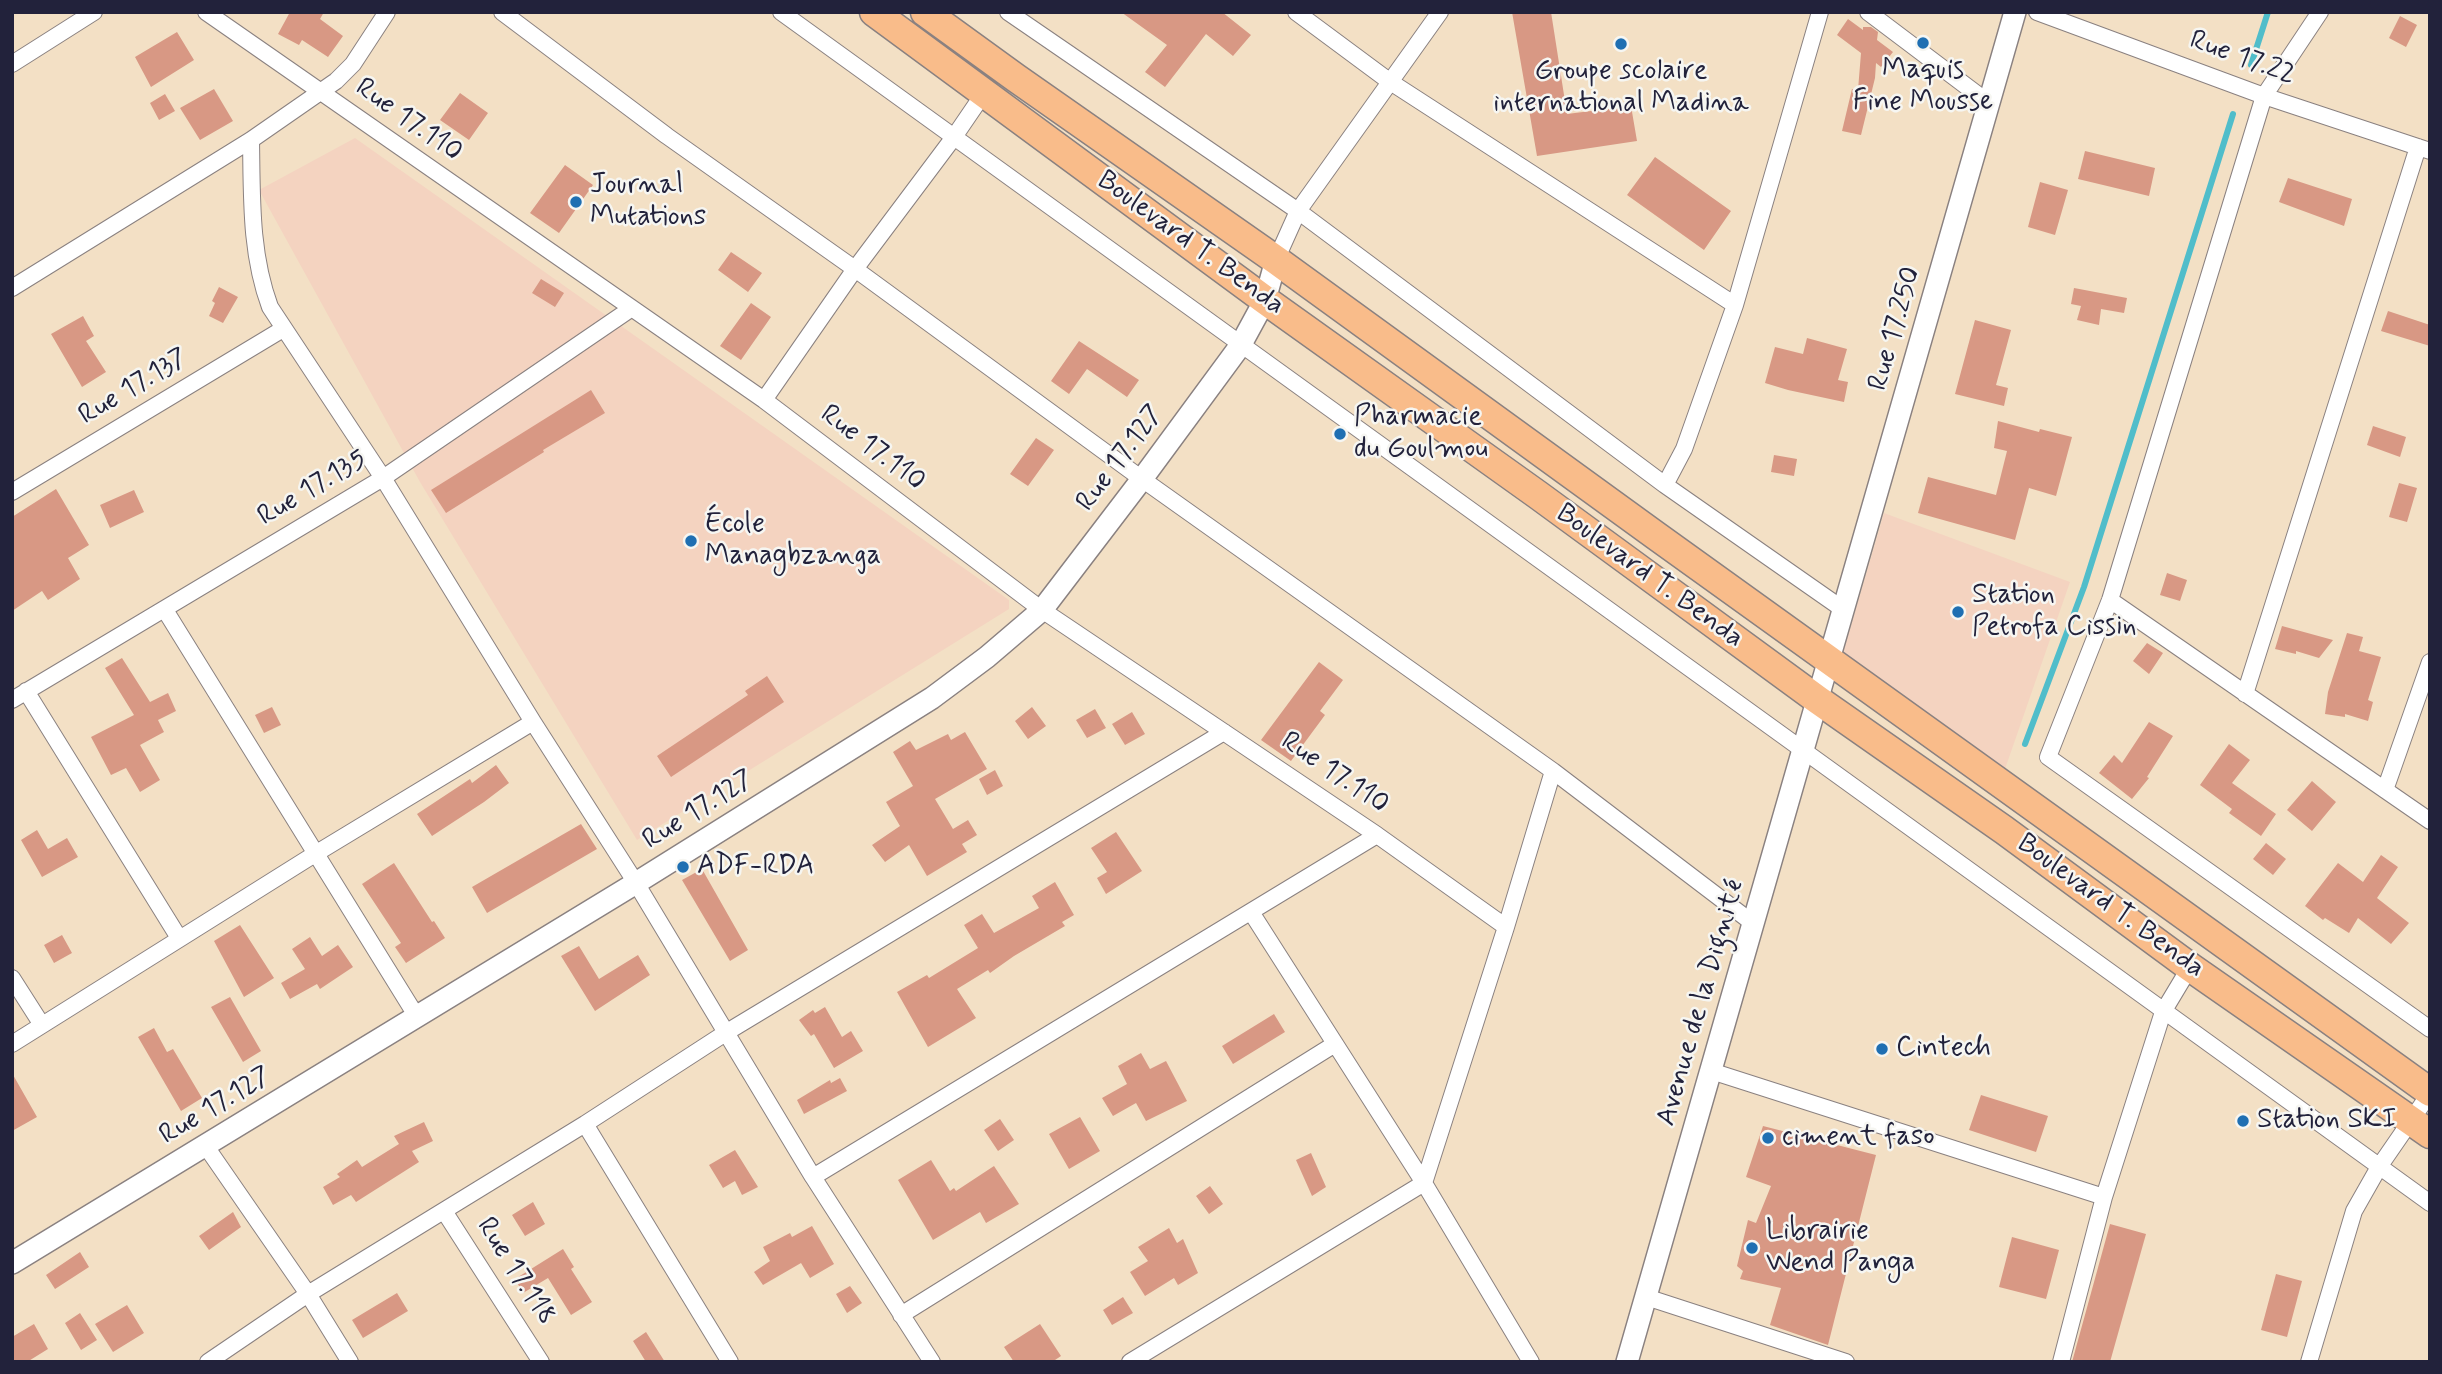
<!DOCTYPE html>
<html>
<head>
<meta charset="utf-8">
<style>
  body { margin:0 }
  #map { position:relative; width:2442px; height:1374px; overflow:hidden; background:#f3e0c5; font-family:Mynerve,sans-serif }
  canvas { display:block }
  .frame { position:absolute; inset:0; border:14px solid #22223b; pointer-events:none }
</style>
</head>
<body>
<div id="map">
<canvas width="2442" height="1374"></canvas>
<div class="frame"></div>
</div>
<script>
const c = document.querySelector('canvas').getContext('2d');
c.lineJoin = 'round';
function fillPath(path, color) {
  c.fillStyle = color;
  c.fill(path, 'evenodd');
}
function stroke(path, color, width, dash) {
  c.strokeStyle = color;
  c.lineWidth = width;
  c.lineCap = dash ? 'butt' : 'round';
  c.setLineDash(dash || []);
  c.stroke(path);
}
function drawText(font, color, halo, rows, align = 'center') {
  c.font = font + ' Mynerve,sans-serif';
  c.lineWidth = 5;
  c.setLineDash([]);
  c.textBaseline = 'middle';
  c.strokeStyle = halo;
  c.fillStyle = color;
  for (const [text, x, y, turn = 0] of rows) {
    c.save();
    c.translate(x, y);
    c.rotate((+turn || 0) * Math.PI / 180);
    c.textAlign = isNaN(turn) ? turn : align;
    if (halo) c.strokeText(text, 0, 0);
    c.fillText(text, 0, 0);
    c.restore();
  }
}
fillPath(new Path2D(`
  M355 138 1009 600V609L637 840 420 482 259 190Z
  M1884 513 2070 582 2005 769 1842 656Z`), '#f4d3c0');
stroke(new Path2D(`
  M2251 65 2268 12
  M2025 744 2084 587 2233 114`), '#50bdca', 6);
fillPath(new Path2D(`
  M290 12H324L320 19 343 36 328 57 302 40 299 45 278 34Z
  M1121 12H1222L1251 35 1233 56 1206 34 1165 87 1145 72 1167 45Z
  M1512 12H1551L1567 114 1631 106 1637 141 1537 156Z
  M2400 16 2417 25 2406 47 2389 38Z
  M1848 19 1863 30V27H1871L1878 32 1877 40 1893 52 1881 67 1876 63 1875 78 1861 135 1842 131 1852 89 1858 90 1861 53 1837 35Z
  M177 32 194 60 151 87 135 57Z
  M214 89 233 121 200 140 180 108Z
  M460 93 488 113 469 140 440 120Z
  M165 94 175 111 159 120 150 103Z
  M2085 151 2155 168 2149 196 2078 179Z
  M1655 157 1731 211 1704 250 1627 195Z
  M565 165 593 185 559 233 530 213Z
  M2288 178 2352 199 2344 226 2279 202Z
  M2040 182 2068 190 2055 235 2028 227Z
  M731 252 762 273 748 292 718 270Z
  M541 279 564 293 555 307 532 293Z
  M219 287 238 297 223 323 209 316 215 303 212 301Z
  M2074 288 2127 298 2124 313 2101 309 2099 325 2077 320 2081 306 2071 304Z
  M751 303 771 317 741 360 720 346Z
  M2388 311 2430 325V346L2381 331Z
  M83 316 94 336 86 341 106 372 82 387 51 334Z
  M1975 320 2011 330 1996 385 2008 388 2004 406 1955 394Z
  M1807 338 1847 349 1838 380 1848 382 1844 402 1788 390 1765 383 1775 347 1803 354Z
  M1079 341 1139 380 1127 397 1087 369 1069 394 1051 381Z
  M591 390 605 413 543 450 544 452 446 513 431 490Z
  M1998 421 2039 432 2040 429 2072 437 2056 496 2029 488 2015 540 1918 513 1928 477 1996 495 2007 451 1994 448Z
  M2373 426 2406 437 2400 457 2367 445Z
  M1036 438 1054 450 1028 486 1010 474Z
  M1774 455 1797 459 1794 476 1771 472Z
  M2399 483 2417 488 2407 522 2389 517Z
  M56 489 89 545 68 558 80 579 48 600 42 591 12 611V517Z
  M134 490 144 512 110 528 100 505Z
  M2167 573 2187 580 2180 601 2160 595Z
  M2282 626 2333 640 2319 658 2296 651V654L2275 649Z
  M2347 633 2363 637 2359 651 2381 657 2368 700 2373 702 2368 721 2345 714V717L2325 714 2328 692Z
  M2147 643 2163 653 2149 674 2133 661Z
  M122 658 150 702 168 693 176 711 158 720 164 732 140 745 160 780 140 792 126 768 111 775 91 737 134 715 105 668Z
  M1319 662 1343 680 1320 711 1325 715 1291 761 1261 740Z
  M767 676 784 702 671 777 657 756 748 695 745 691Z
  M272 707 281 725 264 733 255 715Z
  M1032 707 1046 726 1028 739 1015 721Z
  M1095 709 1106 728 1087 738 1076 720Z
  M1132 712 1145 734 1125 745 1112 724Z
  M2149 722 2173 736 2147 777 2149 778 2132 799 2099 773 2114 755 2122 763Z
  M965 732 987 769 935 799 953 829 968 820 977 835 962 844 967 852 927 876 909 845 885 862 872 845 900 826 886 802 913 786 893 752 910 741 916 750 948 734 951 740Z
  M2229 744 2250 760 2232 783 2276 814 2261 836 2229 813 2232 809 2200 785Z
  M496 765 509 783 484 802 432 836 417 814 470 779 472 783Z
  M995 770 1003 786 987 795 979 779Z
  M2312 781 2336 802 2312 831 2287 810Z
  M581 824 597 849 487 913 472 887Z
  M37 830 48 849 67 838 78 857 42 877 21 840Z
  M1116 832 1142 871 1106 894 1097 878 1107 872 1091 848Z
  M2266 843 2286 859 2273 875 2253 859Z
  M2381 855 2398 867 2377 898 2409 923 2391 944 2358 918 2349 933 2325 918 2323 920 2305 906 2338 863 2363 882Z
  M394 863 432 922 434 921 445 938 406 963 395 947 401 943 362 884Z
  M702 869 748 950 730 961 682 880Z
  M1055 882 1074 915 1062 922 1065 926 1014 956 990 973 988 970 957 989 976 1018 928 1047 897 992 927 975 929 978 978 948 964 925 982 914 994 933 1039 908 1032 896Z
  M240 925 274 978 244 997 214 941Z
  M62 935 72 953 54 963 44 945Z
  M310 937 322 956 338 945 353 967 320 989 317 984 290 999 281 983 305 969 292 949Z
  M579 946 599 979 638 955 650 975 595 1011 561 956Z
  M230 997 261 1051 243 1062 211 1007Z
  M825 1007 842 1037 851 1031 863 1051 834 1068 814 1034 811 1036 799 1020 813 1010 815 1013Z
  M1274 1014 1285 1032 1233 1064 1222 1046Z
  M154 1028 167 1052 173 1049 202 1098 181 1111 138 1037Z
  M1141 1053 1150 1069 1166 1061 1187 1101 1146 1121 1136 1103 1113 1116 1102 1098 1127 1084 1118 1066Z
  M12 1073 37 1117 12 1131Z
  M840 1078 847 1091 804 1114 797 1100 830 1080 831 1083Z
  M1981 1095 2048 1116 2036 1152 1969 1130Z
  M1080 1117 1100 1151 1069 1169 1049 1134Z
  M1000 1119 1014 1140 998 1151 984 1130Z
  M424 1122 433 1141 412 1151 419 1162 356 1202 351 1195 333 1205 323 1187 340 1177 337 1174 357 1160 362 1167 399 1144 394 1136Z
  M1763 1126 1876 1155 1828 1345 1770 1325 1781 1288 1740 1279 1743 1271 1737 1266 1748 1220 1756 1223 1771 1186 1746 1177Z
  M735 1150 758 1187 742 1195 735 1181 723 1188 709 1165Z
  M1311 1153 1326 1187 1312 1196 1296 1160Z
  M931 1160 950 1191 954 1188 956 1191 994 1166 1019 1204 986 1223 980 1212 933 1240 898 1180Z
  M1210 1186 1223 1204 1209 1214 1196 1196Z
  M533 1202 545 1224 525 1236 512 1215Z
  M233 1212 241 1227 209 1250 199 1236Z
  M2110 1224 2146 1234 2110 1362H2072Z
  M812 1226 834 1264 810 1278 801 1263 763 1285 754 1272 770 1261 763 1247 790 1233 792 1237Z
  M1169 1228 1177 1243 1183 1239 1198 1273 1178 1285 1174 1278 1145 1296 1130 1272 1148 1261 1138 1247Z
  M2012 1237 2059 1250 2046 1299 1999 1287Z
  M563 1249 574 1267 571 1269 592 1302 571 1315 548 1278 523 1293 515 1279Z
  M80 1252 89 1267 55 1289 46 1275Z
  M2276 1274 2302 1281 2287 1337 2261 1330Z
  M850 1286 862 1303 847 1313 836 1294Z
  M397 1293 408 1311 363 1338 352 1320Z
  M1123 1297 1133 1313 1112 1325 1103 1310Z
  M127 1305 144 1333 113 1352 95 1324Z
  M80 1313 97 1340 81 1350 65 1323Z
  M34 1324 48 1349 27 1362H12V1337Z
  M1040 1324 1061 1356 1052 1362H1014L1004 1347Z
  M646 1332 665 1362H646L633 1341Z`), '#d89884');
const minor = new Path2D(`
  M206 12 764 400 1042 610 1377 835 1506 927
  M502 12 667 136 855 269 1142 479 1553 771 1754 924
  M781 12 2430 1203
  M1008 12 1298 211 1665 485 1844 610
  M1296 12 1389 81 1735 305
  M1868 12 1990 104
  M2037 12 2264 96 2430 151
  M2320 12 2264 96 2110 600 2048 757 2430 1029
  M12 64 94 12
  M251 140C252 197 250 253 270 307L383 478 533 722 636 883 813 1177 932 1362
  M1276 260 1298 211 1440 12
  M12 288 251 140 336 81 353 64 387 12
  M764 400 855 269 954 137 984 93
  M1665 485 1684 449 1735 305 1820 12
  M12 492 283 329
  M2110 600 2430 821
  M165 610 417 1017
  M26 691 179 938
  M2245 694 2418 147
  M12 700 383 478 632 308
  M2385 790 2430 662
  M1251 912 1424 1183 1531 1362
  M12 978 42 1025
  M12 1044 315 854 533 722
  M1711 1071 2104 1197
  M585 1124 730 1362
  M205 1145 308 1294 350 1362
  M813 1177 1377 835
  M444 1211 541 1362
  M1646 1297 1846 1362
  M901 1315 1335 1044
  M208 1362 308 1294 585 1124 727 1032 1224 732
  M1130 1362 1424 1183 1506 927 1553 771
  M2061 1362 2104 1197 2163 1012 2190 967
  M2309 1362 2354 1211 2379 1167 2430 1093`);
const tertiary = new Path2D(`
  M12 1263 636 883 932 698 987 657 1042 610 1142 479 1240 346 1265 300 1276 260
  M1627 1362 2015 12`);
const trunk = new Path2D(`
  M874 12 1265 300 1538 495 1818 700 2004 830 2190 967 2430 1134
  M925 12 1016 78 1276 260 1655 535 2430 1092`);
stroke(minor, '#8a8180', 18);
stroke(tertiary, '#8a8180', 24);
stroke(trunk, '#8a8180', 31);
stroke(minor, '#fff', 16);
stroke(tertiary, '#fff', 21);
stroke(trunk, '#f9bc8a', 28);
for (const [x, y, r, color] of [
  [1923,43,7,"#1f6fb2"],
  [1621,44,7,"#1f6fb2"],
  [576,202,7,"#1f6fb2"],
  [1340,434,7,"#1f6fb2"],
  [691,541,7,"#1f6fb2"],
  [1958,612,7,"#1f6fb2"],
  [683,867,7,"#1f6fb2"],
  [1882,1049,7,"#1f6fb2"],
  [2243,1121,7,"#1f6fb2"],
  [1768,1138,7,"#1f6fb2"],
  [1752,1248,7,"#1f6fb2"]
]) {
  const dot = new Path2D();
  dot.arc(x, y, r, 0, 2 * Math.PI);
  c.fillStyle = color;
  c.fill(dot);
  stroke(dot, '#f6f6f2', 2.5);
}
drawText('28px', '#22223b', '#f6f6f2', [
  ["Rue 17.22",2242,59,20],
  ["Rue 17.110",408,121,35],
  ["Boulevard T. Benda",1190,244,36],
  ["Rue 17.250",1896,329,-74],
  ["Rue 17.137",134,388,-31],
  ["Rue 17.110",872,449,37],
  ["Rue 17.127",1121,459,-53],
  ["Rue 17.135",313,489,-31],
  ["Boulevard T. Benda",1649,577,36],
  ["Rue 17.110",1334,774,34],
  ["Rue 17.127",699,811,-32],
  ["Boulevard T. Benda",2110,907,36],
  ["Avenue de la Dignité",1702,1003,-74],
  ["Rue 17.127",216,1107,-31],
  ["Rue 17.118",515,1272,57]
]);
drawText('28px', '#22223b', '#f6f6f2', [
  ["Maquis",1923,71,"center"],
  ["Fine Mousse",1923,103,"center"],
  ["Groupe scolaire",1621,72,"center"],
  ["international Madina",1621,104,"center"],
  ["Journal",590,186],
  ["Mutations",590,218],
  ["Pharmacie",1354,418],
  ["du Goulmou",1354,450],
  ["École",705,525],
  ["Managbzanga",705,557],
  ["Station",1972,596],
  ["Petrofa Cissin",1972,628],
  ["ADF-RDA",697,867],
  ["Cintech",1896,1049],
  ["Station SKI",2257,1121],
  ["ciment faso",1782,1138],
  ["Librairie",1766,1232],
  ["Wend Panga",1766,1264]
], 'left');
</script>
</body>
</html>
